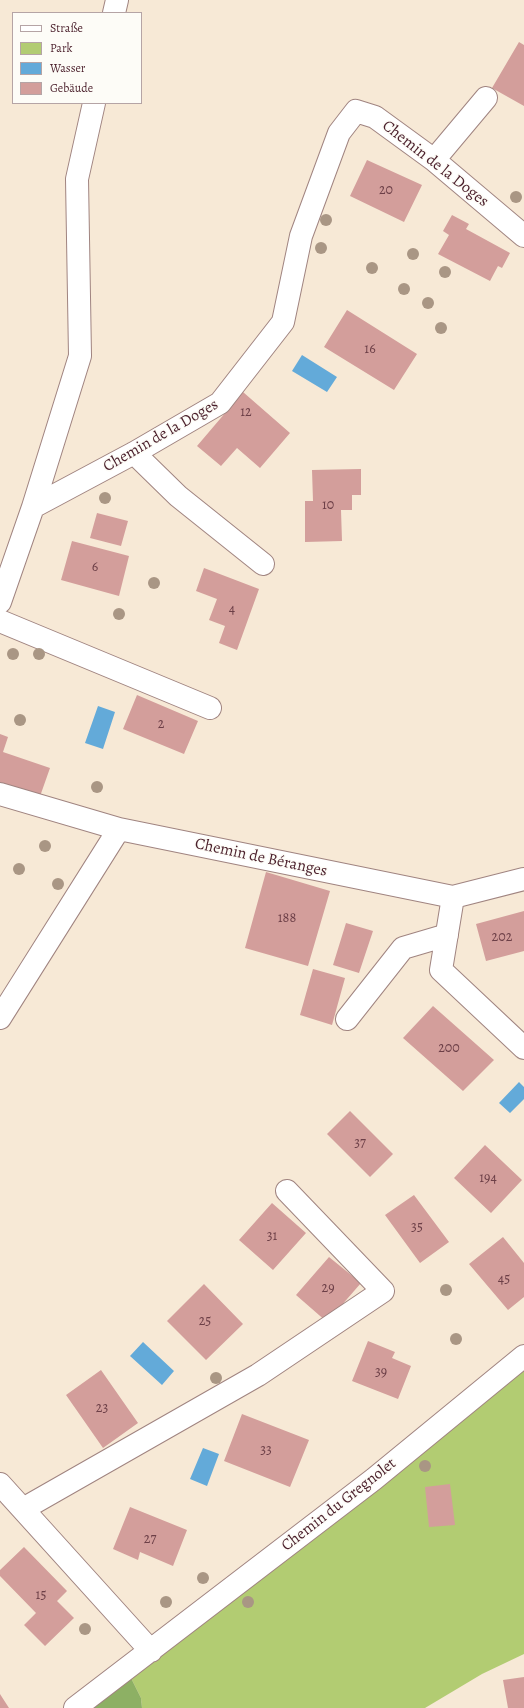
<!DOCTYPE html>
<html>
<head>
<meta charset="utf-8">
<style>
  body { margin:0 }
  #map { position:relative; width:524px; height:1708px; overflow:hidden; background:#f7e9d6; font-family:Alegreya,serif }
  canvas { display:block }
  .legend { position:absolute; left:12px; top:12px; width:130px; height:92px; box-sizing:border-box; background:#fdfcf7; border:1px solid #b5a4a5; margin:0; padding:5px 7px; list-style:none; font-size:12px; color:#4a1f2b }
  .legend li { display:flex; align-items:center; gap:8px; height:20px }
  .legend b { width:20px; border:1px solid #b5a4a5 }
</style>
</head>
<body>
<div id="map">
<canvas width="524" height="1708"></canvas>
<ul class="legend">
<li><b style="height:5px;background:#fff"></b>Straße</li>
<li><b style="height:11px;background:#b2cc72"></b>Park</li>
<li><b style="height:11px;background:#63aad9"></b>Wasser</li>
<li><b style="height:11px;background:#d39e9b"></b>Gebäude</li>
</ul>
</div>
<script>
const c = document.querySelector('canvas').getContext('2d');
c.lineJoin = 'round';
function fillPath(path, color) {
  c.fillStyle = color;
  c.fill(path, 'evenodd');
}
function stroke(path, color, width, dash) {
  c.strokeStyle = color;
  c.lineWidth = width;
  c.lineCap = dash ? 'butt' : 'round';
  c.setLineDash(dash || []);
  c.stroke(path);
}
function drawText(font, color, halo, rows, align = 'center') {
  c.font = font + ' Alegreya,serif';
  c.lineWidth = 3;
  c.setLineDash([]);
  c.textBaseline = 'middle';
  c.strokeStyle = halo;
  c.fillStyle = color;
  for (const [text, x, y, turn = 0] of rows) {
    c.save();
    c.translate(x, y);
    c.rotate((+turn || 0) * Math.PI / 180);
    c.textAlign = isNaN(turn) ? turn : align;
    if (halo) c.strokeText(text, 0, 0);
    c.fillText(text, 0, 0);
    c.restore();
  }
}
fillPath(new Path2D(`
  M524 1356V1654L482 1674 425 1708H142L141 1698 131 1678Z`), '#b2cc72');
fillPath(new Path2D(`
  M131 1678 141 1698 142 1708H91Z`), '#8db064');
fillPath(new Path2D(`
  M302 355 337 377 327 392 292 371Z
  M98 706 115 712 103 749 85 743Z
  M519 1082 524 1087V1099L510 1113 499 1103Z
  M143 1342 174 1371 162 1385 130 1356Z
  M203 1448 219 1454 207 1486 190 1479Z`), '#63aad9');
fillPath(new Path2D(`
  M519 42 524 45V106L492 88Z
  M367 160 422 185 404 222 350 196Z
  M452 215 469 224 466 229 510 253 502 268 498 266 490 281 438 254 449 235 443 231Z
  M347 310 417 354 394 390 324 347Z
  M243 392 290 433 260 468 237 448 221 466 197 446Z
  M361 469V495H352V510H341L342 541 305 542V501H313L312 470Z
  M97 513 128 521 121 546 90 538Z
  M72 541 129 556 119 596 61 580Z
  M204 568 259 589 237 650 219 643 225 626 209 620 217 599 196 591Z
  M137 695 198 721 184 754 123 729Z
  M0 734 8 737 3 752 50 768 38 802 0 788Z
  M266 872 330 891 308 966 245 948Z
  M524 911V951L486 961 476 924Z
  M346 923 373 931 359 973 333 965Z
  M313 969 345 978 332 1025 300 1015Z
  M433 1006 494 1060 463 1091 403 1038Z
  M350 1111 393 1154 370 1177 327 1134Z
  M485 1145 522 1180 491 1213 454 1178Z
  M414 1195 449 1242 420 1263 385 1215Z
  M272 1203 306 1233 273 1270 239 1240Z
  M503 1237 524 1263V1297L508 1310 469 1264Z
  M329 1257 361 1283 327 1322 296 1295Z
  M204 1284 243 1324 206 1360 167 1321Z
  M368 1341 395 1352 392 1358 411 1366 398 1399 352 1381Z
  M101 1370 138 1423 103 1448 66 1395Z
  M242 1414 309 1440 290 1487 224 1461Z
  M450 1484 455 1525 429 1527 425 1487Z
  M130 1507 187 1530 173 1566 140 1552 138 1560 113 1549Z
  M24 1547 67 1591 57 1601 74 1618 45 1646 24 1625 36 1613 0 1576V1570Z
  M524 1677V1708H508L503 1680Z
  M0 1694 9 1708H0Z`), '#d39e9b');
const minor = new Path2D(`
  M114 13 117 0
  M434 160 486 98
  M134 453 178 496 263 564
  M33 507 80 356 77 179 94 103
  M0 602 33 507 134 453 220 403 283 322 301 236 339 133 356 111 375 117 434 160 524 236
  M0 621 210 708
  M0 794 119 829 453 897 524 879
  M453 897 441 970 524 1048
  M0 1018 119 829
  M347 1019 403 948 447 935
  M0 1484 151 1651
  M23 1509 258 1375 383 1291 287 1191
  M75 1708 374 1479 524 1356`);
stroke(minor, '#a08480', 24);
stroke(minor, '#fff', 22);
c.fillStyle = '#a99684';
for (const [x, y] of [
  [516,197],
  [326,220],
  [321,248],
  [413,254],
  [372,268],
  [445,272],
  [404,289],
  [428,303],
  [441,328],
  [105,498],
  [154,583],
  [119,614],
  [13,654],
  [39,654],
  [20,720],
  [97,787],
  [45,846],
  [19,869],
  [58,884],
  [446,1290],
  [456,1339],
  [216,1378],
  [425,1466],
  [203,1578],
  [166,1602],
  [248,1602],
  [85,1629]
]) {
  c.beginPath();
  c.arc(x, y, 6, 0, 2 * Math.PI);
  c.fill();
}
drawText('14px', '#6c3f47', null, [
  ["20",386,191],
  ["16",370,350],
  ["12",246,413],
  ["10",328,506],
  ["6",95,568],
  ["4",232,610],
  ["2",161,725],
  ["188",287,919],
  ["202",502,938],
  ["200",449,1049],
  ["37",360,1144],
  ["194",488,1179],
  ["35",417,1228],
  ["31",272,1237],
  ["45",504,1280],
  ["29",328,1289],
  ["25",205,1322],
  ["39",381,1373],
  ["23",102,1409],
  ["33",266,1451],
  ["27",150,1540],
  ["15",41,1596]
]);
drawText('16px', '#4a1f2b', '#fdfcf7', [
  ["Chemin de la Doges",435,164,38],
  ["Chemin de la Doges",161,436,-30],
  ["Chemin de Béranges",261,858,12],
  ["Chemin du Gregnolet",339,1505,-38]
]);
</script>
</body>
</html>
